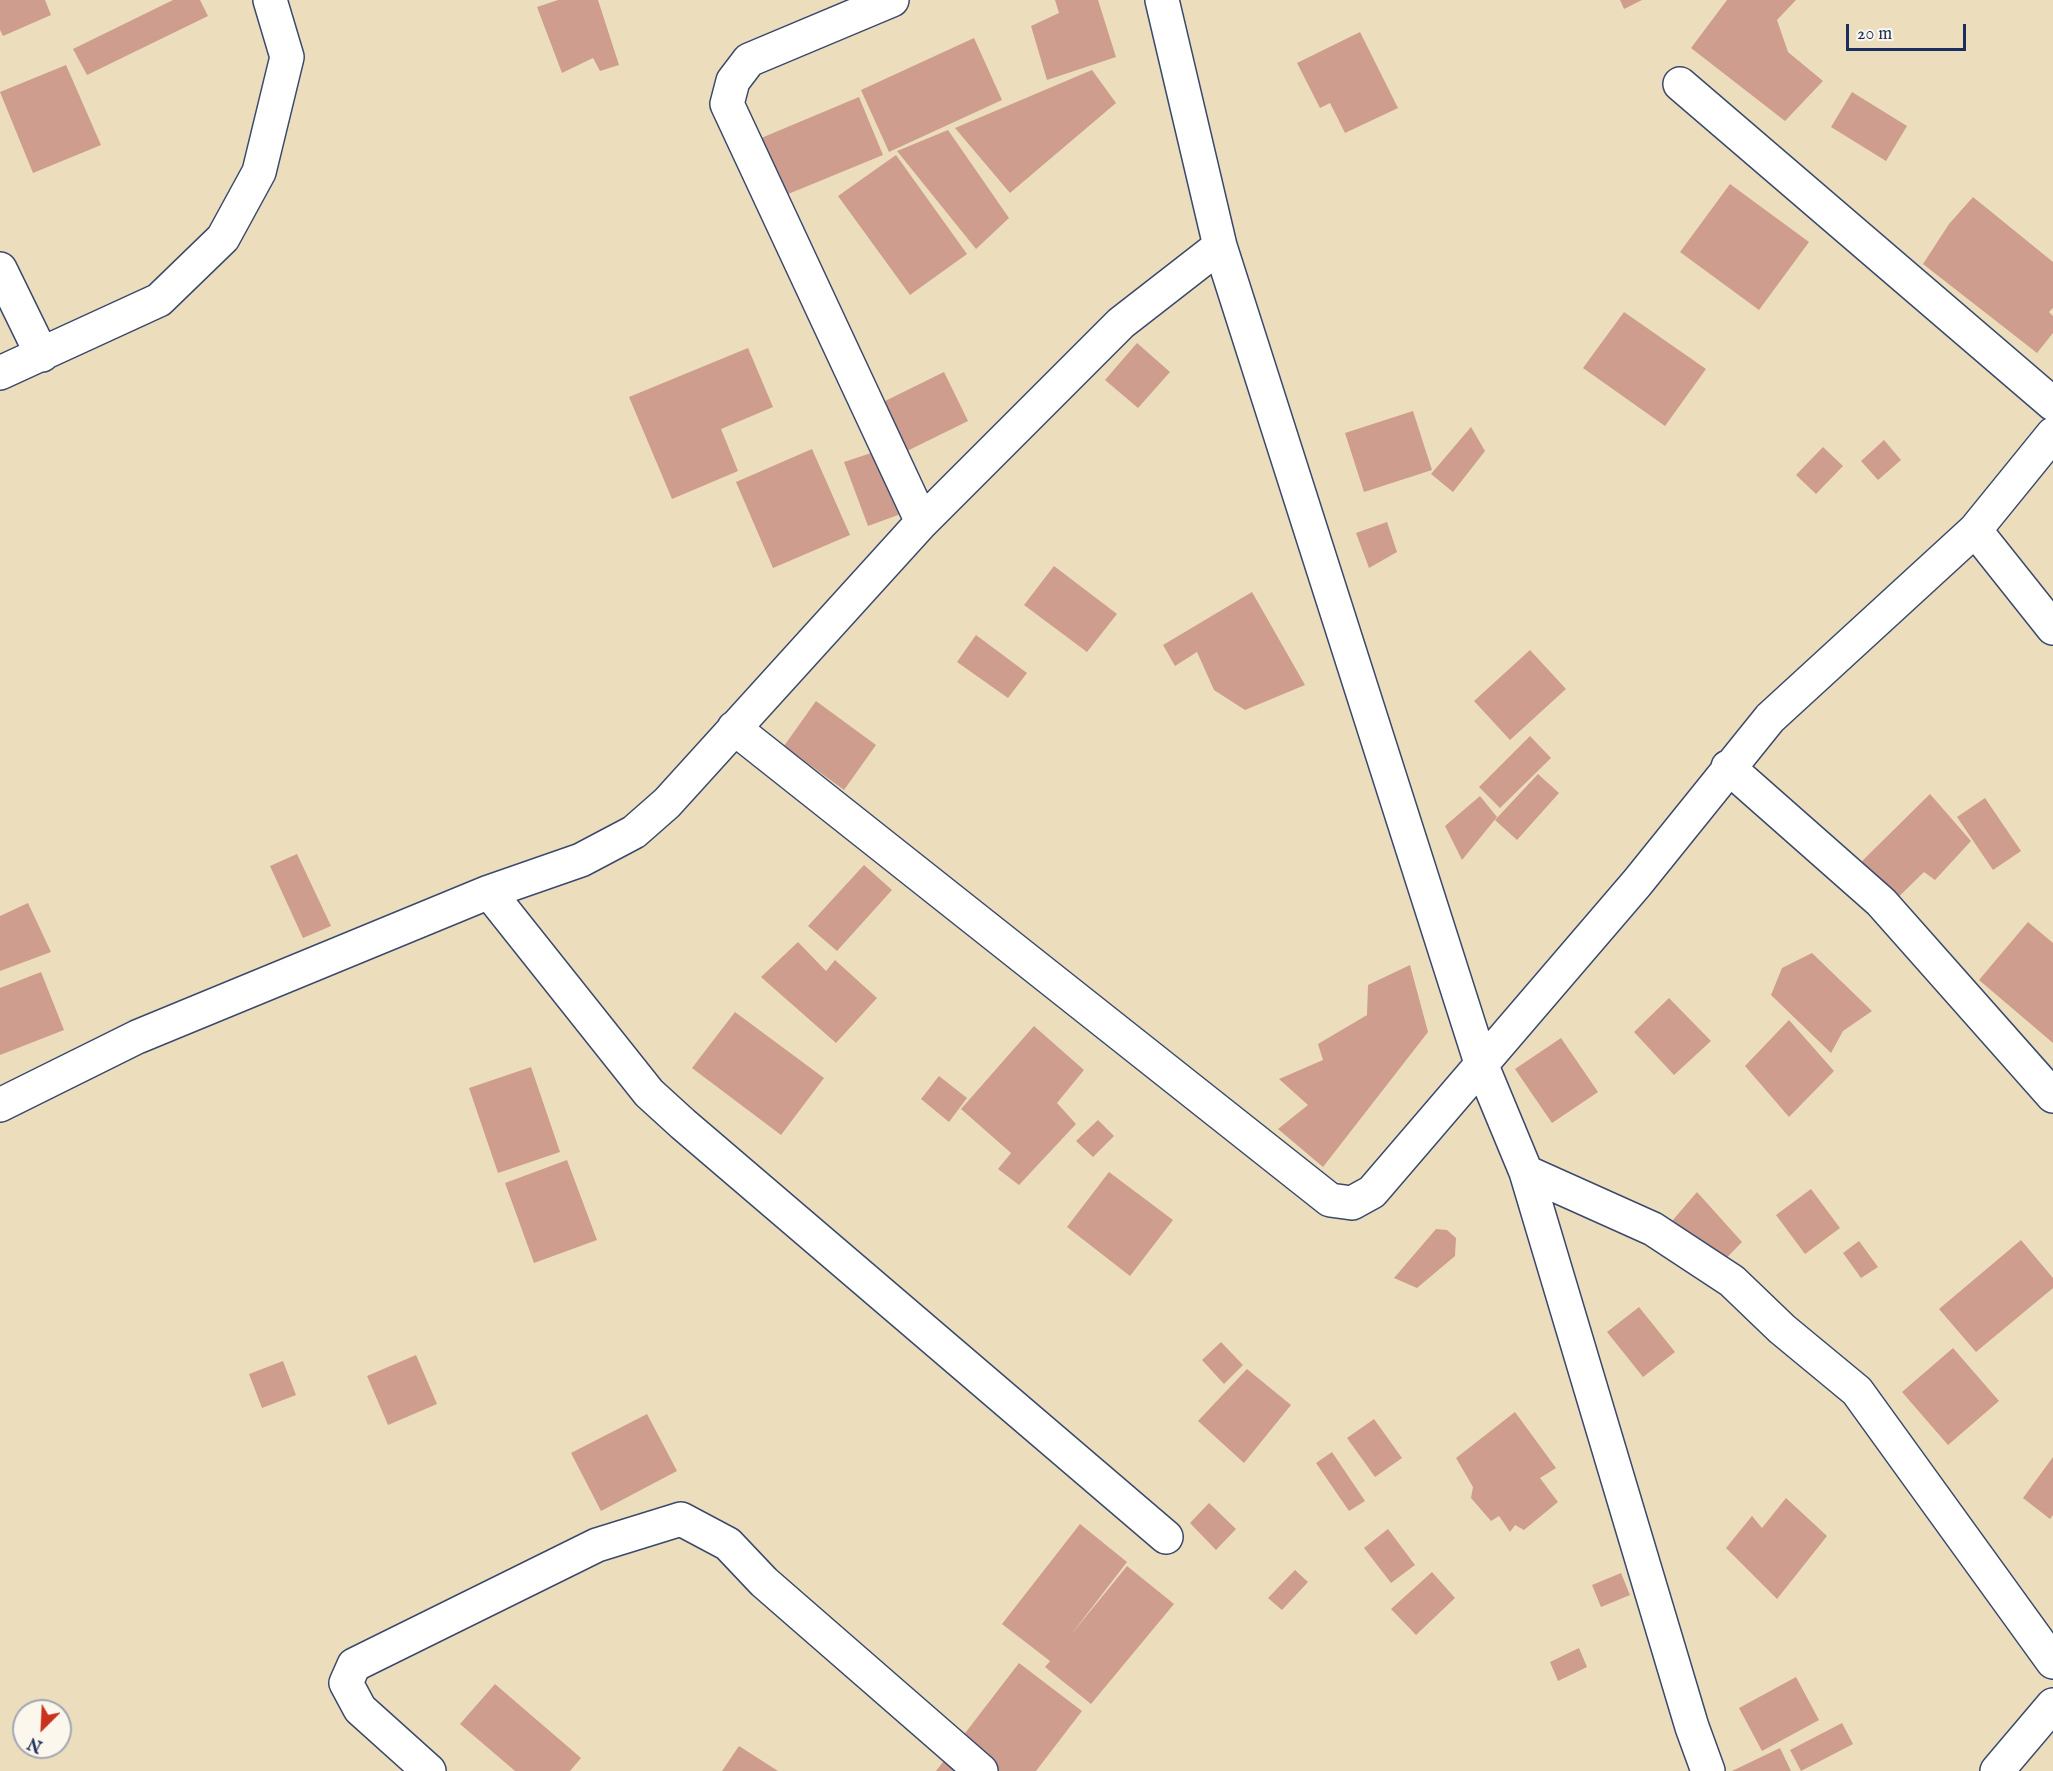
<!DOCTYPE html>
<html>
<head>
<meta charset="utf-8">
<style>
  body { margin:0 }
  #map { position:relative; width:2053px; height:1771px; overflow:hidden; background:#ecdebc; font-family:"IM FELL English",serif }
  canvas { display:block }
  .north { position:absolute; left:12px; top:1699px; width:60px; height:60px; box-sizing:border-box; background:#fbf7ec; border:2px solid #a1a7b3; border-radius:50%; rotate:204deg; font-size:16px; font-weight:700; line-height:24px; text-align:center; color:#1b2f5e }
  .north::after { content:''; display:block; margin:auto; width:21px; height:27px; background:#c8321e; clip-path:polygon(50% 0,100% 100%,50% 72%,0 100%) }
  .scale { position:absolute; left:1846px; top:24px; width:120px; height:27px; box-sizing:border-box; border:3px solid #1b2f5e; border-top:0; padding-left:8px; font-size:18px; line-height:21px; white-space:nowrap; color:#1b2f5e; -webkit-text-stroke:4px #fbf7ec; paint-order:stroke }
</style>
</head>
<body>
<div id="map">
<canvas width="2053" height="1771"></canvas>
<div class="north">N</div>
<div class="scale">20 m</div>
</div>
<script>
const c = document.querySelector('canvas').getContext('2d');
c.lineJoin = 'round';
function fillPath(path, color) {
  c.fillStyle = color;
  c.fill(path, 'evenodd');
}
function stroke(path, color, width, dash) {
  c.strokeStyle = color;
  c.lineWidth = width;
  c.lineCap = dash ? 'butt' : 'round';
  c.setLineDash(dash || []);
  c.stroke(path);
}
fillPath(new Path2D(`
  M0 0H45L51 15 3 36 0 30Z
  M173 0H200L208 16 87 75 73 49Z
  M558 0H598L619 65 600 71 593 58 562 73 537 7Z
  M1055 0H1098L1116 57 1047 80 1031 26 1059 13Z
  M1620 0H1642L1624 9Z
  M1727 0H1796L1777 20 1788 52 1823 81 1785 121 1691 48Z
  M1360 32 1398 108 1345 133 1330 103 1320 108 1297 63Z
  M974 38 1002 100 889 152 861 90Z
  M66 65 101 145 33 173 0 92Z
  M1092 70 1116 103 1010 193 955 128Z
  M1852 92 1907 126 1886 161 1831 127Z
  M859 97 883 155 759 206 735 149Z
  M948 130 1009 218 976 249 897 151Z
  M896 155 967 254 910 295 838 196Z
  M1730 184 1809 242 1759 310 1680 252Z
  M1973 197 2053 262V308L2049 312 2053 316V333L2037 353 1923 264 1949 224Z
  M1624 312 1706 369 1665 426 1583 368Z
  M1137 343 1170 372 1138 408 1105 380Z
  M748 348 773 407 721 429 738 471 672 499 629 397Z
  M944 372 968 421 899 455 875 406Z
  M1413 411 1432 470 1364 492 1345 433Z
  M1471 427 1485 451 1453 492 1431 474Z
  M1884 440 1901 460 1878 480 1861 461Z
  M1823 447 1843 466 1816 494 1796 475Z
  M886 448 909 511 868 526 844 462Z
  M812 449 850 535 773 568 736 482Z
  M1387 522 1397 552 1369 568 1356 533Z
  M1054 566 1117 614 1087 652 1024 605Z
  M1252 592 1305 685 1245 710 1214 690 1197 652 1175 666 1163 645Z
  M976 635 1027 673 1008 698 957 662Z
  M1530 650 1566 689 1510 740 1474 701Z
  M816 701 876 745 844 790 784 746Z
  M1530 736 1551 758 1500 808 1479 787Z
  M1538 774 1559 793 1517 840 1495 820Z
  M1930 794 1971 841 1935 880 1924 872 1881 914 1855 868Z
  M1480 796 1497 817 1462 860 1445 826Z
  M1985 798 2021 851 1993 870 1957 817Z
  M297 854 331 926 303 938 270 866Z
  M864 865 892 890 837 951 808 926Z
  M28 903 51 952 0 971V916Z
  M2028 922 2053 943V1043L1979 980Z
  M798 942 826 971 835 960 877 998 836 1043 761 977Z
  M1812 953 1872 1011 1843 1031 1831 1053 1771 995 1782 968Z
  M1410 965 1428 1032 1323 1167 1278 1129 1308 1105 1279 1079 1323 1060 1318 1044 1367 1015 1368 985Z
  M41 972 64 1030 0 1055V988Z
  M1669 998 1711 1041 1674 1075 1634 1032Z
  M735 1012 824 1078 781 1135 692 1068Z
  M1789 1020 1834 1071 1789 1117 1745 1066Z
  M1034 1026 1084 1070 1057 1103 1076 1124 1019 1185 998 1169 1011 1153 961 1109Z
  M1561 1038 1598 1092 1552 1123 1515 1069Z
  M531 1067 560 1152 498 1173 469 1088Z
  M939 1076 967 1098 949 1122 921 1099Z
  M1098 1120 1114 1136 1093 1157 1076 1141Z
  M567 1160 597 1240 534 1263 505 1183Z
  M1109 1172 1173 1220 1130 1276 1067 1227Z
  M1811 1189 1840 1228 1805 1254 1776 1215Z
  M1697 1192 1742 1242 1708 1277 1666 1228Z
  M1436 1229 1447 1230 1456 1238 1455 1256 1417 1288 1394 1278Z
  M2021 1240 2053 1278V1288L1976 1352 1939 1309Z
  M1859 1241 1878 1267 1861 1278 1843 1253Z
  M1639 1307 1675 1352 1643 1377 1607 1332Z
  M1221 1342 1243 1365 1224 1384 1202 1360Z
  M1953 1348 1999 1401 1948 1445 1902 1392Z
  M416 1355 437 1404 388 1425 367 1376Z
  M283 1361 296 1395 262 1408 249 1374Z
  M1247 1369 1291 1405 1244 1463 1198 1421Z
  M1515 1412 1556 1468 1540 1478 1558 1502 1524 1530 1515 1525 1510 1532 1499 1516 1491 1521 1471 1498 1473 1487 1456 1458Z
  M647 1414 677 1471 601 1511 571 1453Z
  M1374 1419 1402 1458 1375 1477 1347 1438Z
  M1332 1452 1365 1501 1349 1511 1316 1463Z
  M2053 1457V1515L2050 1519 2023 1498Z
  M1786 1498 1827 1536 1777 1599 1726 1548 1752 1516 1762 1528Z
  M1209 1503 1236 1529 1216 1550 1190 1523Z
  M1080 1524 1127 1562 1070 1636 1127 1566 1174 1604 1091 1704 1045 1667 1050 1661 1002 1624Z
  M1388 1529 1415 1565 1391 1583 1364 1548Z
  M1295 1570 1308 1582 1282 1610 1268 1598Z
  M1432 1572 1455 1598 1416 1635 1391 1609Z
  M1621 1573 1630 1595 1601 1607 1592 1585Z
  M1579 1648 1587 1667 1558 1681 1550 1662Z
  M1019 1663 1082 1711 1036 1771H936Z
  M1796 1677 1819 1720 1762 1751 1739 1708Z
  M495 1684 581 1758 570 1771H515L460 1724Z
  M1842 1723 1853 1744 1801 1771 1790 1750Z
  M739 1746 778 1771H722Z
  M1780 1748 1791 1771H1732Z`), '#ce9d8d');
const minor = new Path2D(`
  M892 0 749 60 733 81 727 104 922 522
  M1680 84 2053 404
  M1220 246 1482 1066 1526 1172 1692 1727 1708 1771
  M0 269 42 355
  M0 373 159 300 223 238 259 172 287 57 270 0
  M1975 530 2053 628
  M734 728 1330 1200 1352 1203 1372 1192 1637 883 1770 718 1975 530 2053 434
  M1728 767 1881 902 2053 1096
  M489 892 649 1093 683 1124 1166 1537
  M0 1105 137 1037 489 892 581 860 634 832 667 803 922 522 1121 323 1220 246 1162 0
  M1526 1172 1653 1229 1732 1281 1782 1329 1857 1391 2053 1662
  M429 1771 360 1709 346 1683 354 1665 597 1545 681 1519 728 1544 764 1582 981 1771
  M1997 1771 2053 1705`);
stroke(minor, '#3a496c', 36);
stroke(minor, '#fff', 33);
</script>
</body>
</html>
